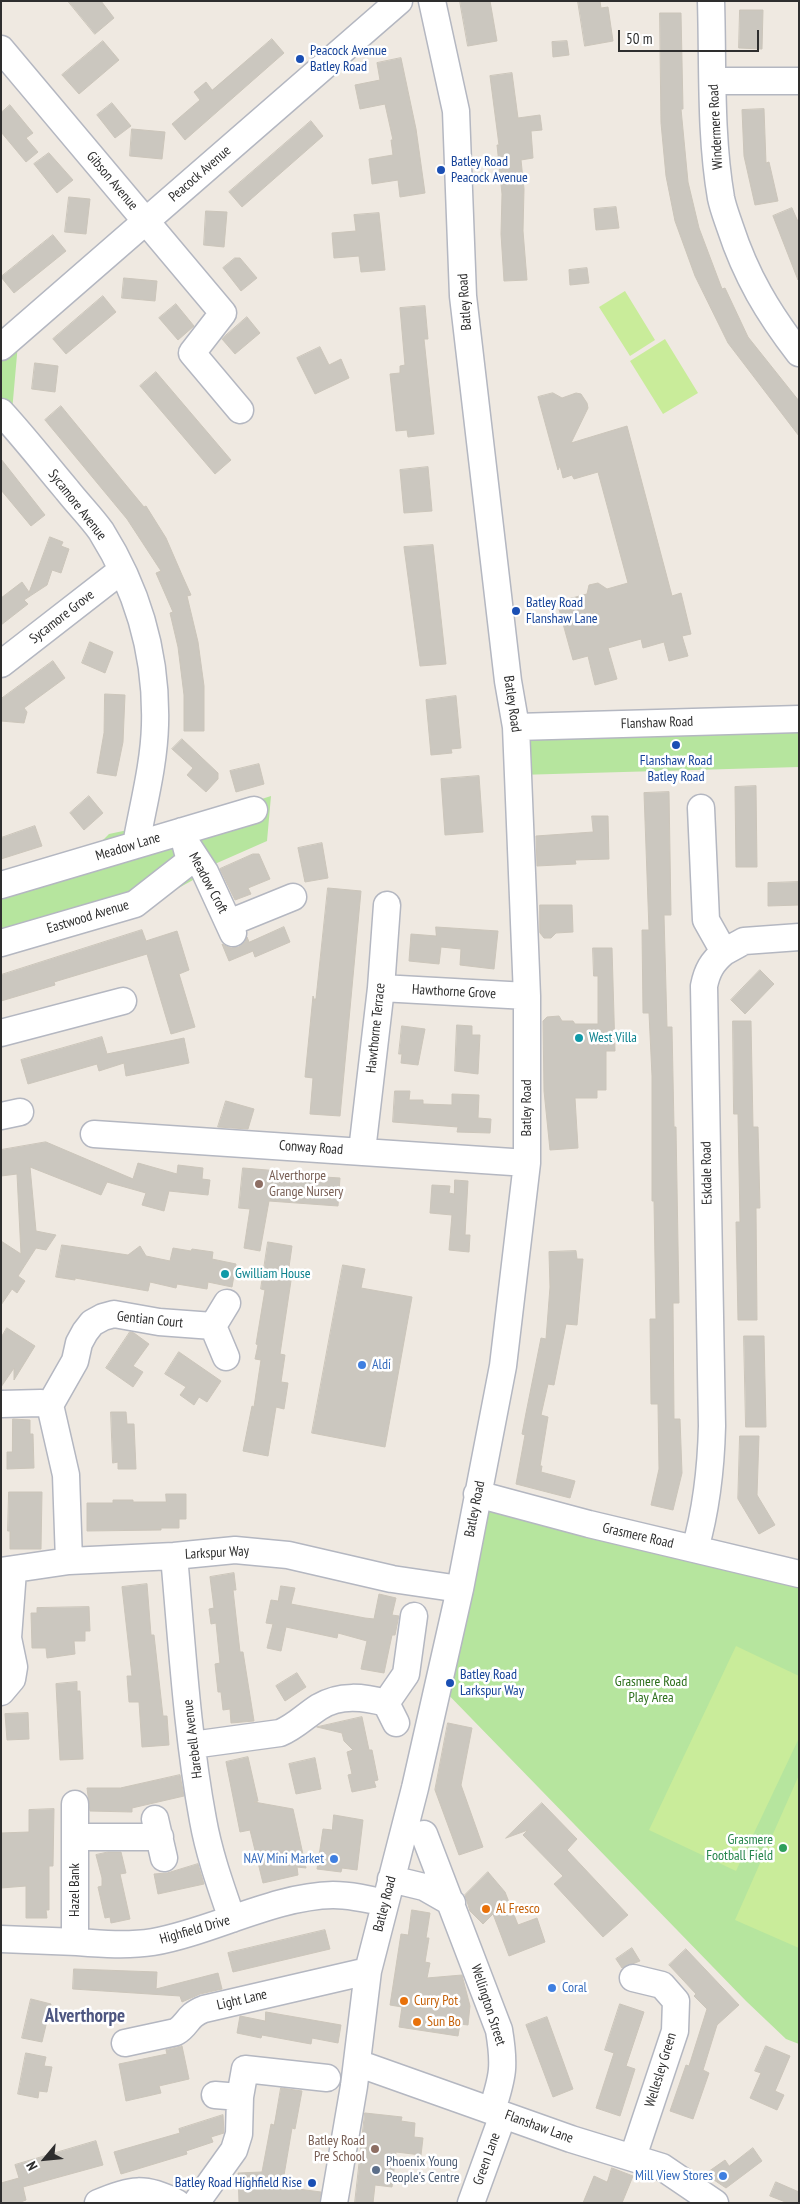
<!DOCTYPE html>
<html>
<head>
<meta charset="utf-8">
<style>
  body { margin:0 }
  #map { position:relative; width:800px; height:2204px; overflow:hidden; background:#efe9e1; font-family:"PT Sans Narrow",sans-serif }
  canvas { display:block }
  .frame { position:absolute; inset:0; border:2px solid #2e2e2e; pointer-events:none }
  .north { position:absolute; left:20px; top:2134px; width:50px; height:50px; -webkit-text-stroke:4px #fff; paint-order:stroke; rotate:242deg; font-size:14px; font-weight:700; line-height:20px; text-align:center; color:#2e2e2e }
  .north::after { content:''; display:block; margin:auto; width:18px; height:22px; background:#2e2e2e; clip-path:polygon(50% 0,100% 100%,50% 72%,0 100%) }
  .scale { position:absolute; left:618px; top:30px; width:141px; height:22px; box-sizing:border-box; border:2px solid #2e2e2e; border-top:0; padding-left:6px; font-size:15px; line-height:18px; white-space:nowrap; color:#2e2e2e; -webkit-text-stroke:4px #fff; paint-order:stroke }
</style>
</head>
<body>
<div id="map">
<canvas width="800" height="2204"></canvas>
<div class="frame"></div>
<div class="north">N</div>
<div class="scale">50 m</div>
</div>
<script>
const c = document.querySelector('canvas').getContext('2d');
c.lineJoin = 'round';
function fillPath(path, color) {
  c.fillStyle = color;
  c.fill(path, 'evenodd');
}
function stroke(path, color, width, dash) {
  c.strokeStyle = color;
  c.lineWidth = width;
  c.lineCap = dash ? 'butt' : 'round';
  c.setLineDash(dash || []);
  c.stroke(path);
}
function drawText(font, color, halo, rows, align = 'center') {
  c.font = font + ' "PT Sans Narrow",sans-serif';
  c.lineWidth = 5;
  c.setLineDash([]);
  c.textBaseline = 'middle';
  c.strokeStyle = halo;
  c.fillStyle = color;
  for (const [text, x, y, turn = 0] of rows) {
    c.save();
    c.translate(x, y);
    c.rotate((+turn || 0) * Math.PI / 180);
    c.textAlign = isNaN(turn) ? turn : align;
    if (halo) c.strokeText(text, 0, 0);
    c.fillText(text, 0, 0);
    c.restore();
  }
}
fillPath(new Path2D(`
  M1 330 19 332 11 423H1Z
  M799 719V767L518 775 516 727Z
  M271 796 267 841 208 867 193 880 137 911 1 948V873L100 843 109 834 151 825 160 832Z
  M477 1494 799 1574V2044L786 2039 746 2001 437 1683Z`), '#b6e59e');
fillPath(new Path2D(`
  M625 291 655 340 630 356 599 307Z
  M665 339 698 393 663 414 630 361Z
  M736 1646 799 1676V1738L736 1871 649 1830Z
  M799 1775V1948L735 1920Z`), '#c9ec9a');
const building = new Path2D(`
  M68 1H101L114 18 95 34Z
  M460 1H490L497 41 468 46Z
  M578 1H600L601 8 608 7 613 41 585 46Z
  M740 10H763L762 49 739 48Z
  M660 13H681L683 109H681L688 182 699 228 722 289 725 288 748 337 799 401V436L728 343 695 276 675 221 666 176 661 123Z
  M272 39 284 53 185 140 172 124 200 100 194 92 206 82 212 90Z
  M103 41 119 60 79 94 62 75Z
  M567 41 569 55 553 57 552 42Z
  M401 58 416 129 425 193 400 197 398 180 372 184 369 159 393 155 391 140H393L385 104 360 109 355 85 380 80 377 63Z
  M512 73 518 118 540 115 542 130 531 131 533 158 521 160 524 189 523 231 527 280 504 281 501 234 502 194 497 145H499L490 76Z
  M112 103 131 126 115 138 97 115Z
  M10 105 33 133 26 138 38 152 26 162 1 132V113Z
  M764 109 766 163 769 162 778 201 755 205 744 156 742 110Z
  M311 121 323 136 242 207 229 192Z
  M132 129 165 132 162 159 130 156Z
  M49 153 73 180 57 193 34 164Z
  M69 197 90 199 86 234 65 232Z
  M616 207 619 228 596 230 594 209Z
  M792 208 799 224 798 280 773 216Z
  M206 211 227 212 224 247 204 245Z
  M379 213 385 270 361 272 359 256 334 258 332 233 356 231 354 215Z
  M53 235 66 251 14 293 1 277Z
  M235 258H240L257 278 241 291 223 268Z
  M587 268 589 283 570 285 569 270Z
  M124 278 157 281 155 301 122 298Z
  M103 296 116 312 66 354 53 339Z
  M176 304 194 326 178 340 159 318Z
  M425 306 428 339H424L434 434 408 437 407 430 396 431 390 374 400 373V366L405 365 400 308Z
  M247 317 260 333 235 354 222 339Z
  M320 347 329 365 341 359 349 378 315 394 297 358Z
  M35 363 58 366 55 392 32 389Z
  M156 372 231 460 215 474 140 386Z
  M553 393 562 398 576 393 581 394 587 403 588 408 571 443 627 426 672 596 681 593 691 634 682 636 688 656 669 661 664 642 643 648 641 639 608 648 617 679 595 685 588 656 573 660 557 602 587 594 589 585 598 583 607 589 628 583 598 472 574 479 572 475 563 478 560 466 558 470 538 397Z
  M61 406 144 507 146 506 166 538 182 575 191 595 187 596 198 642 204 686V731H184V695L178 647 170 613 173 612 156 573 161 571 127 519 45 420Z
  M1 459 45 515 31 526 1 490Z
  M428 467 432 511 404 513 400 470Z
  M50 537 63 542 61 546 69 549 61 573 52 570 47 585 24 600 28 604 1 625V598L22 582 29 592Z
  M433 545 446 664 420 666 404 547Z
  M90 642 113 652 105 673 82 663Z
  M53 661 65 678 24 708 27 712 24 723 1 721V699Z
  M105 694 125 695 123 742 116 776 97 773 104 733Z
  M456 696 461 748 451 749 452 753 431 755 426 700Z
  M182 739 218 773V779L206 792 187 775 193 768 172 749Z
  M259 764 264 784 236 792 230 771Z
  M479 776 483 832 445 835 441 779Z
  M756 786 757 867H736L735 787Z
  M669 792 671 915H664L667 1027H672L674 1127H676L679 1303H673L674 1419H680L682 1473 673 1510 651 1505 659 1469 658 1404H651L650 1319H656L654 1201H652V1076L649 1013H643L642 930H649L644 793Z
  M89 796 103 813 84 830 70 813Z
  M592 816H608L609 859 575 860 576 864 537 866 536 836 593 832Z
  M35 826 42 846 1 859V838Z
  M322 843 328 878 305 882 298 848Z
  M253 854H259L270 879 248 888 251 894 235 900 220 869Z
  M799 882V905L768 906V883Z
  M328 888 361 891 340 1116 310 1114 313 1078 305 1077 313 996 315 1001 316 998Z
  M540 905H572L573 932 556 933 551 938H544L540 933Z
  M284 927 290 942 255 957 253 951 229 961 222 944 231 948 239 947 245 942 247 937 249 942Z
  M436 927 498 931 494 969 460 965 461 949 441 947 439 964 409 961 411 934 436 936Z
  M142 930 146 941 177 931 189 970 179 974 195 1027 171 1034 147 954 54 982 55 985 1 1001V975Z
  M593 948H612L615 1051H606V1090H597V1098H575L578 1148 550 1150 544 1091 543 1021 547 1017 559 1016 562 1021H573L575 1024H598V976H594Z
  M760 970 774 984 745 1014 731 1000Z
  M733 1021H751L753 1127H758L760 1208H756L757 1320H738L736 1222H740L738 1114H734Z
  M457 1025 472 1026V1035H480L478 1074 455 1071Z
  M402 1026 425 1029 418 1065 401 1063 402 1054H399Z
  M102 1037 107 1054 184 1038 189 1063 126 1076 124 1063 99 1071 97 1064 28 1084 21 1060Z
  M395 1091H410L409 1100H423V1104L452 1105V1094L479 1095 478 1118 491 1119 490 1133 457 1132 458 1127 393 1122Z
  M226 1101 254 1109 248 1129 218 1127Z
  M46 1142 133 1179 138 1163 177 1174 178 1165 203 1168 202 1179 210 1180 208 1195 169 1191 164 1211 142 1205 146 1193 107 1182 101 1195 30 1167 36 1231 56 1235 46 1250 36 1248 18 1276 25 1281 17 1293 12 1289 1 1305V1241L21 1254 17 1174 1 1176V1150Z
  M243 1168 279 1171 278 1174 340 1178 338 1206 269 1201 260 1251 244 1248 250 1209 239 1208Z
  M455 1180 468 1181 465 1235H470L469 1252 449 1250 452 1215 430 1213 432 1185 450 1186 449 1193 454 1194Z
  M268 1242 292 1246 288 1274H292L280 1354 285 1355 281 1382 288 1383 284 1409 276 1407 268 1456 243 1451 252 1406 254 1407 259 1373 261 1360 255 1359 258 1345 256 1344 265 1290 261 1289Z
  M62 1245 128 1255 140 1246 146 1256 170 1261 173 1248 191 1251 192 1249 213 1252 212 1259 236 1264 232 1287 208 1282 207 1289 177 1284 176 1288 150 1282 148 1291 75 1278V1280L56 1277Z
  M576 1251 577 1259H583L577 1325 566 1324 554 1385 548 1384 541 1415 548 1417 540 1466H542L541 1472 575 1481 570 1498 516 1484 525 1435 522 1434 526 1413 541 1338 546 1339 550 1287 549 1252Z
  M343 1265 365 1269 361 1288 412 1297 385 1447 312 1433Z
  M7 1328 35 1346 14 1380V1368L1 1387V1338Z
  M130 1332 134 1333 149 1344 133 1366 143 1372 133 1387 106 1368Z
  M744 1336H764L766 1427H746Z
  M179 1352 221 1381 207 1402 199 1397 194 1405 180 1395 186 1387 165 1374Z
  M111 1412H126L127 1424H134L136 1469H118V1462L113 1463Z
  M13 1419 30 1420V1434H33L34 1468 7 1469V1452H12Z
  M740 1436H759L757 1495 775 1525 759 1534 738 1499Z
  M9 1492H42L41 1549H10V1531H8Z
  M166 1494H186V1519H179V1528H161V1530L87 1531V1503H113V1500H133V1502H166Z
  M234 1573 236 1590H233L240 1652H243L254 1721 231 1723 230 1709 223 1710 221 1692H218L215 1664 220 1663 216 1623 211 1624 209 1609 214 1608 210 1577Z
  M147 1584 151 1635H154L163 1716H167L169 1745 142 1747 139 1702H129L127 1676H132L122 1587Z
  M281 1586 295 1588 291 1604 365 1618 374 1619 379 1594 396 1598 392 1615 399 1616 398 1620 395 1635H392L384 1673 361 1669 367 1641 338 1633 337 1638 286 1627 281 1651 267 1648 273 1624 266 1623 271 1600 278 1601Z
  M89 1607 90 1631H85V1641H74L75 1654 47 1658 46 1648H32L31 1613H37V1608Z
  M297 1673 306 1687 285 1701 276 1686Z
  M77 1682V1691H80L83 1759 60 1760 56 1684Z
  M28 1713 29 1739 7 1740 5 1714Z
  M362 1717 369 1750H372L378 1780 374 1781 376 1787 352 1792 348 1775 352 1774 347 1752 353 1750 344 1741 342 1733 317 1727Z
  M448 1723 472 1728 461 1785 483 1847 459 1855 435 1790Z
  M248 1757 258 1801 254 1802 293 1809 306 1868 297 1867 298 1875 263 1883 250 1830 240 1832 226 1762Z
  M315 1758 321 1789 296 1794 289 1764Z
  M180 1775 184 1796 132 1808V1812L90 1811 87 1788H120Z
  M542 1803 577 1839 567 1850 628 1915 603 1937 554 1884 563 1876 523 1835 528 1830 506 1838Z
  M54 1809 53 1866H49V1910H46L47 1918H26V1886L1 1888V1833L29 1832V1810Z
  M334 1815 363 1820 357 1870 342 1868 341 1872 317 1869 323 1829 332 1830Z
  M108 1852H121L126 1873 120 1874 130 1919 111 1923 110 1917 105 1918 98 1887 102 1886V1878L96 1855Z
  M198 1864 204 1884 158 1894 154 1874 167 1873Z
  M488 1872 505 1892 518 1925 537 1918 545 1942 509 1956 493 1914 483 1924 470 1911 465 1895Z
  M412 1910 430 1913 426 1938H429L425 1962 430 1963 427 1978 462 1975 463 1979 470 2006 468 2025 460 2024 458 2036 399 2027 402 2007 390 2005 401 1934 408 1935Z
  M325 1930 330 1949 233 1972 228 1953Z
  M632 1948 640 1961 622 1968 616 1959Z
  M686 1949 739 2005 717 2025 703 2070 709 2073 693 2119 670 2111 686 2065 689 2066 707 2009 694 1996 696 1994 669 1965Z
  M74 1969 157 1972 156 1989 218 1973 222 1989 200 1994 182 2002 180 1996 73 1989Z
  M31 1999 51 2004 42 2042 22 2038Z
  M620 2004 644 2012 626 2066 635 2069 620 2116 596 2108 614 2053 605 2050Z
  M266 2012 341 2025 338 2043 312 2038 311 2044 262 2035 261 2038 237 2033 240 2016 265 2021Z
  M547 2017 573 2089 553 2097 526 2025Z
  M182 2046 189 2079 159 2086 161 2093 126 2101 119 2064 167 2054 166 2050Z
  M766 2046 790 2056 775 2091 784 2095 777 2110 750 2098 761 2073 755 2071Z
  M26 2053 46 2057 44 2066 52 2067 47 2092 39 2091 38 2098 18 2094Z
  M281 2088 302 2091 295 2129 292 2128 282 2187 321 2192 319 2203H239L238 2173 262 2172 271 2124 274 2125Z
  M365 2113 402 2117 401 2121 415 2123 414 2137 423 2138 421 2155 396 2152 392 2187 375 2185 373 2203H355Z
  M223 2115 224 2133 211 2137 213 2142 186 2151 187 2154 121 2174 114 2152 180 2133 179 2129Z
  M96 2141 103 2165 23 2187 26 2200 18 2203H1V2183L19 2178 15 2165Z
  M753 2148 762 2161 726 2188 705 2174 725 2160 729 2166Z
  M612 2168 633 2176 622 2203H583L594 2176 607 2182Z
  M776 2182 799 2192V2203H788L770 2196Z`);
fillPath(building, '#cbc7bf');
stroke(building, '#cbc5ba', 1);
const minor = new Path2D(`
  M711 1C713 67 710 134 721 198 723 208 727 218 730 227 746 276 768 313 799 353
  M1 49 223 313 192 353 240 410
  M714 81H799
  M1 347 399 1
  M1 412C24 437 45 464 67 490 78 504 91 517 101 531 138 590 157 655 155 725 154 765 143 805 136 845
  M1 664 122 570
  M516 727 799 719
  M186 843 205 872 233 933
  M1 885 254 810
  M229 923 293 897
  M1 943 135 904 190 861 182 831
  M724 952 744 941 799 937
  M381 988 527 996
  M1 1033 123 1001
  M1 1116 20 1112
  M94 1134 527 1163
  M362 1151 381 988 387 905
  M226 1357 213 1326 227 1303
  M1 1404 41 1403 50 1405
  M477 1494 589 1524 799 1574
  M695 1549C707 1507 711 1469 712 1426L704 986C707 971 712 962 724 952L706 920 701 808
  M174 1556C182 1644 187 1734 203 1820 209 1854 221 1887 232 1919
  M69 1561 66 1475 50 1405 75 1361 79 1343 85 1332 92 1323 103 1317 114 1314 159 1322 213 1326
  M1 1571 69 1561 174 1556 235 1550 288 1555 392 1579 460 1589
  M1 1692 12 1679 14 1667 8 1638 13 1571
  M396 1723 386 1703 406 1674 414 1616
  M192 1745 280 1733C295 1727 305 1716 319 1707 340 1694 364 1697 386 1703
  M155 1819 164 1858
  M424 1834 499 2030C505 2066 503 2076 492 2110
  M75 1837H160
  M391 1879 424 1887 452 1903
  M1 1939C27 1940 52 1941 77 1942 102 1944 128 1946 153 1942 211 1932 274 1896 333 1895 351 1895 368 1899 385 1903
  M75 1942V1804
  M633 1978 662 1985 676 2001 675 2031 633 2157
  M125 2043 176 2032C189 2024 186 2016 204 2009L368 1971
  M357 2063 571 2139 662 2167 715 2203
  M215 2095 240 2097
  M98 2203C130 2189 145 2186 177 2203
  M196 2203 234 2150 239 2134 240 2097 245 2069 327 2078
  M334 2203 354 2086 368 1971 415 1788 460 1589 503 1366 527 1163V996L518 775 516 727 508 681 463 296 456 111 432 1
  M471 2203 503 2115`);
stroke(minor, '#b4b7c1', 29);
stroke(minor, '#fff', 26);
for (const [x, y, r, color] of [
  [300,59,5,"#1a4fb4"],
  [441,170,5,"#1a4fb4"],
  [516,611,5,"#1a4fb4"],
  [676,745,5,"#1a4fb4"],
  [579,1038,5,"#0f9aa8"],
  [259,1184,5,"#8d6e63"],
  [225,1274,5,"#0f9aa8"],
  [362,1365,5,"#3f7fe0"],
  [450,1683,5,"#1a4fb4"],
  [783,1848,5,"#2e9e5b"],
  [334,1859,5,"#3f7fe0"],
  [486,1909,5,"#e8710a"],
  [552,1988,5,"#3f7fe0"],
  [404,2001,5,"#e8710a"],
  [417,2022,5,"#e8710a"],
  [375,2149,5,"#8d6e63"],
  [376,2170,5,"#5c6f8a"],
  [723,2176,5,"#3f7fe0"],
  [312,2183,5,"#1a4fb4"]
]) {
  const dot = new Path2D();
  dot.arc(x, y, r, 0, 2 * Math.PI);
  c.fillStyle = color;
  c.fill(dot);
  stroke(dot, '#fff', 2);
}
drawText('14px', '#164399', '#fff', [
  ["Peacock Avenue",310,51],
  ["Batley Road",310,67],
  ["Batley Road",451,162],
  ["Peacock Avenue",451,178],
  ["Batley Road",526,603],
  ["Flanshaw Lane",526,619],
  ["Flanshaw Road",676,761,"center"],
  ["Batley Road",676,777,"center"],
  ["Batley Road",460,1675],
  ["Larkspur Way",460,1691],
  ["Batley Road Highfield Rise",302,2183,"right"]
], 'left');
drawText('14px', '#2e2e2e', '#fff', [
  ["Windermere Road",716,127,-93],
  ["Peacock Avenue",200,174,-41],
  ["Gibson Avenue",112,181,50],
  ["Batley Road",465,302,-94],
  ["Sycamore Avenue",77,505,52],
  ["Sycamore Grove",62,617,-38],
  ["Batley Road",512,704,82],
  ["Flanshaw Road",657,723,-2],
  ["Meadow Lane",128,847,-17],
  ["Meadow Croft",208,883,62],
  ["Eastwood Avenue",88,917,-17],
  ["Hawthorne Grove",454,992,3],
  ["Hawthorne Terrace",376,1028,-84],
  ["Batley Road",527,1108,-90],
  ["Conway Road",311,1148,4],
  ["Eskdale Road",707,1173,-91],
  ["Gentian Court",150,1320,6],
  ["Batley Road",475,1509,-79],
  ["Grasmere Road",638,1536,13],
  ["Larkspur Way",217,1553,-3],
  ["Harebell Avenue",193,1739,-97],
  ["Hazel Bank",75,1890,-90],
  ["Batley Road",385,1904,-76],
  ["Highfield Drive",195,1930,-16],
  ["Light Lane",242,2000,-13],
  ["Wellington Street",488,2005,72],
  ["Wellesley Green",661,2070,-73],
  ["Flanshaw Lane",539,2127,20],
  ["Green Lane",487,2159,-70]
]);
drawText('14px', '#0d838f', '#fff', [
  ["West Villa",589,1038],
  ["Gwilliam House",235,1274]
], 'left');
drawText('14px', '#785e54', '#fff', [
  ["Alverthorpe",269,1176],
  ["Grange Nursery",269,1192],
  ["Batley Road",365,2141,"right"],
  ["Pre School",365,2157,"right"]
], 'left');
drawText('14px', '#366cbe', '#fff', [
  ["Aldi",372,1365],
  ["NAV Mini Market",324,1859,"right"],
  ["Coral",562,1988],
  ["Mill View Stores",713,2176,"right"]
], 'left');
drawText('14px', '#2c6e1b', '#fff', [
  ["Grasmere Road",651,1682],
  ["Play Area",651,1698]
]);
drawText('14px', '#27864d', '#fff', [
  ["Grasmere",773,1840],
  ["Football Field",773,1856]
], 'right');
drawText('14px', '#c56008', '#fff', [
  ["Al Fresco",496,1909],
  ["Curry Pot",414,2001],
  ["Sun Bo",427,2022]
], 'left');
drawText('14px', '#4e5e75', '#fff', [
  ["Phoenix Young",386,2162],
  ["People's Centre",386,2178]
], 'left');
drawText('bold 19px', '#4d5680', '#fff', [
  ["Alverthorpe",85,2017]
]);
</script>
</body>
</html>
